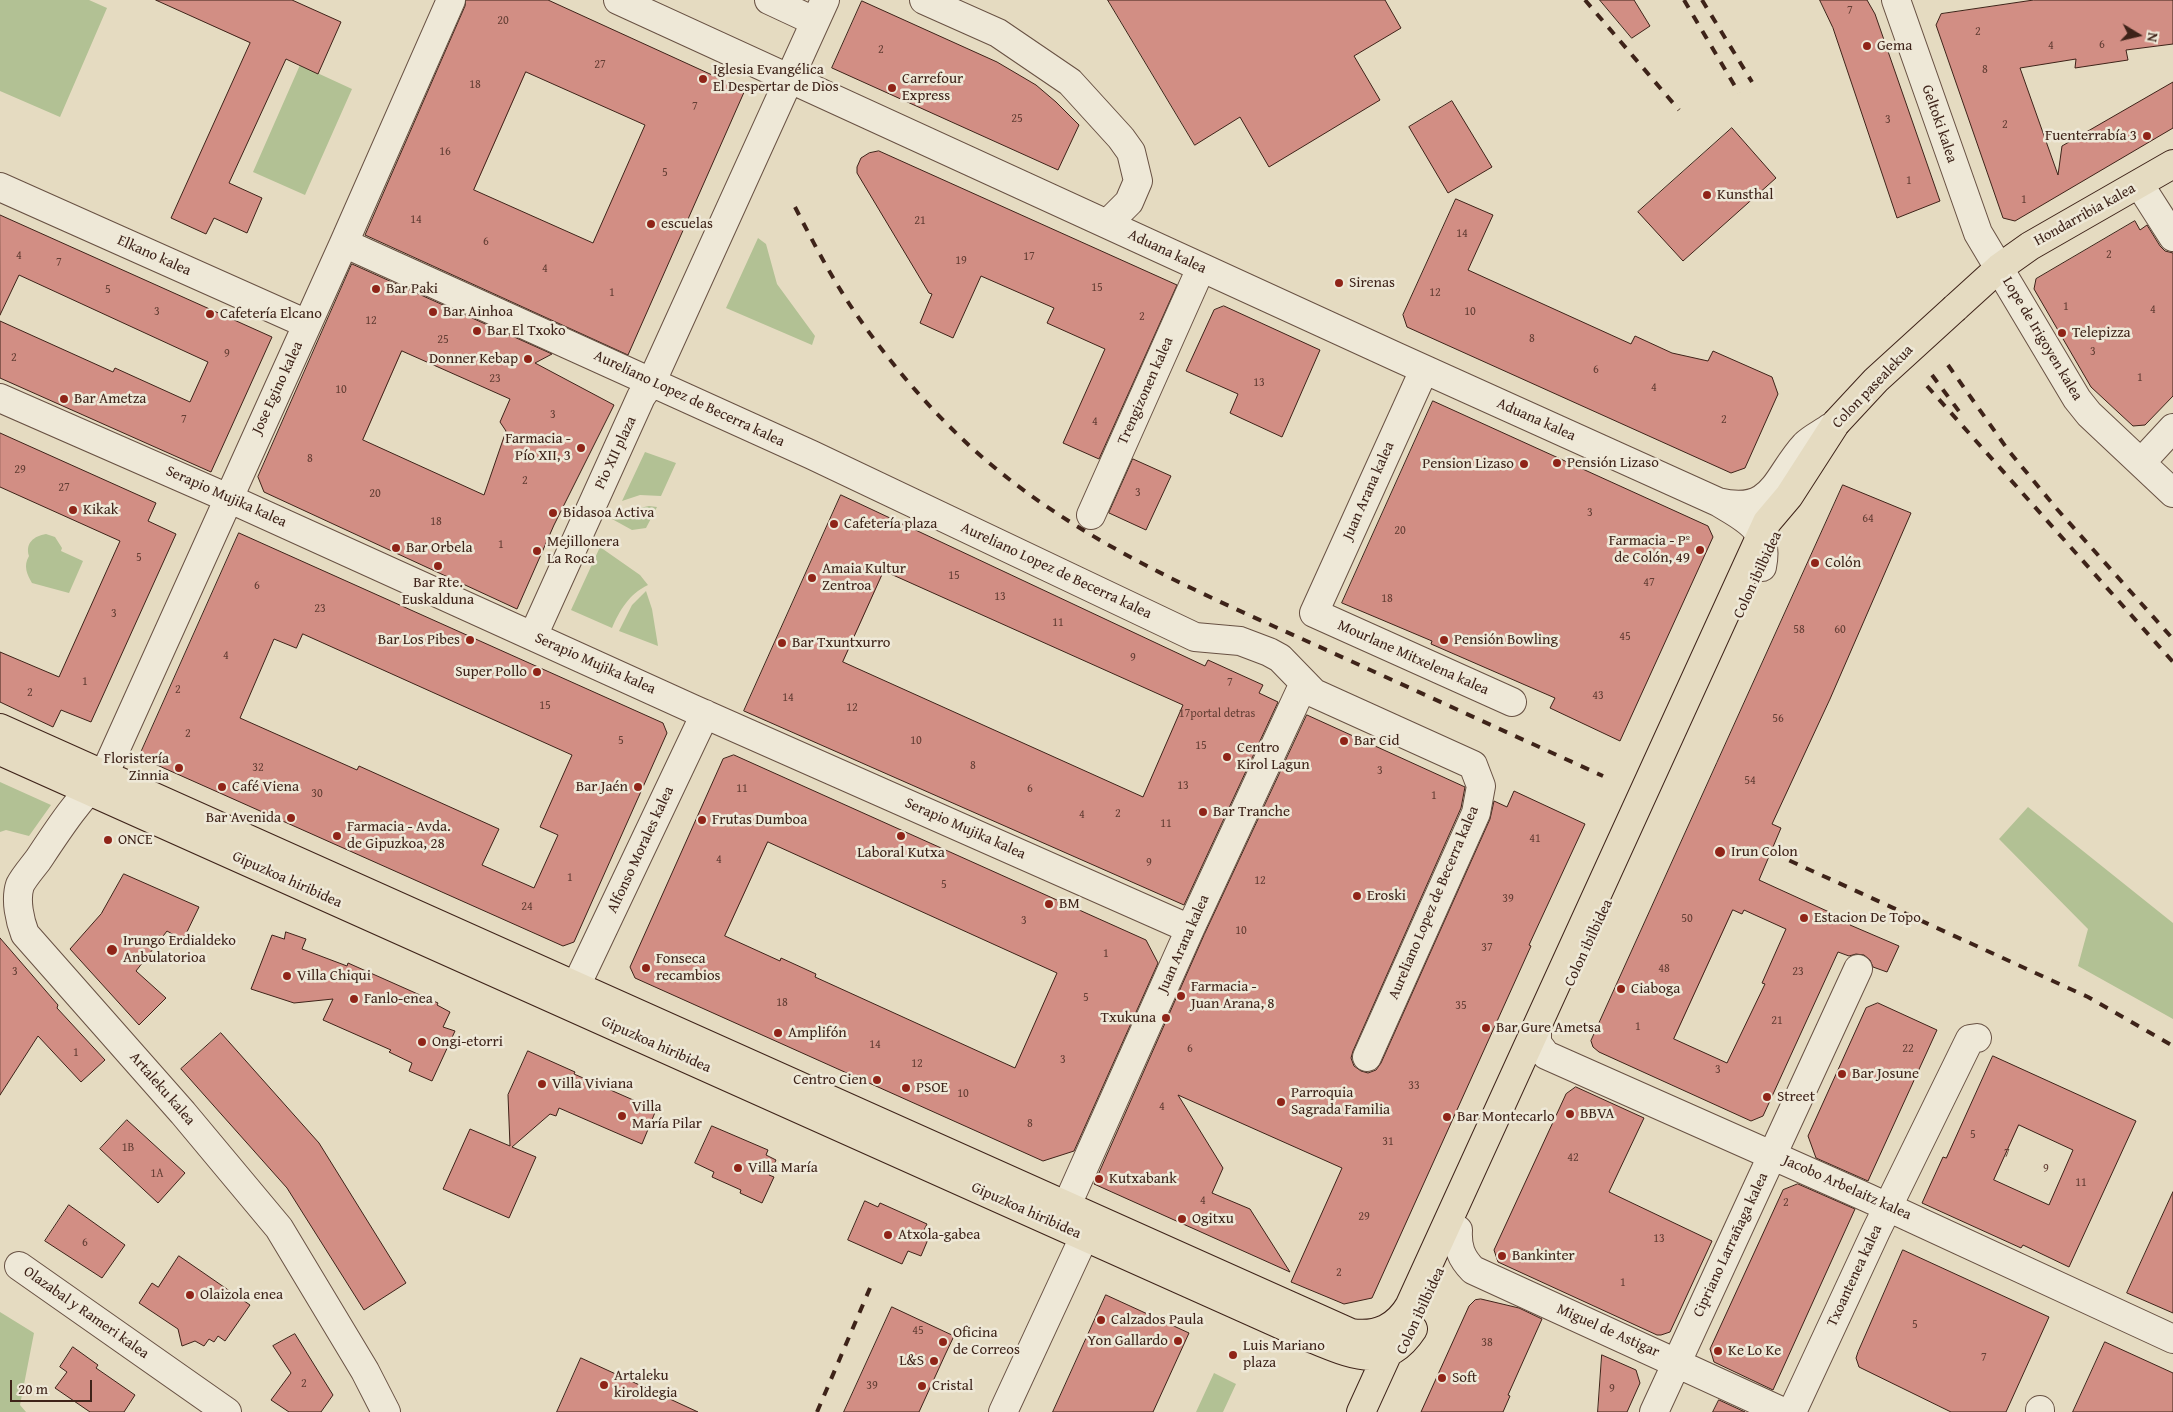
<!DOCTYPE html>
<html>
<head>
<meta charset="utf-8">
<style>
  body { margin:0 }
  #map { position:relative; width:2173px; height:1412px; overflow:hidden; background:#e5dbc1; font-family:"Gentium Book Plus",serif }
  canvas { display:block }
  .north { position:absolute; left:2113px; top:10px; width:50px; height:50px; -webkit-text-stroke:4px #eee8d7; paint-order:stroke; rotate:99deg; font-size:14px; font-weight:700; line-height:20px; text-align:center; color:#3e2319 }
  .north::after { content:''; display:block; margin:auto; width:18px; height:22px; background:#3e2319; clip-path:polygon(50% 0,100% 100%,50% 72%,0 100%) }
  .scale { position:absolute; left:10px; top:1380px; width:82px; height:22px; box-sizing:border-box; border:2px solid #3e2319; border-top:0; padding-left:6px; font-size:15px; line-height:18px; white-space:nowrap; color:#3e2319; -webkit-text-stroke:4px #eee8d7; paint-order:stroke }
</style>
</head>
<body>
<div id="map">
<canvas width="2173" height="1412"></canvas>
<div class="north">N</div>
<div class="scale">20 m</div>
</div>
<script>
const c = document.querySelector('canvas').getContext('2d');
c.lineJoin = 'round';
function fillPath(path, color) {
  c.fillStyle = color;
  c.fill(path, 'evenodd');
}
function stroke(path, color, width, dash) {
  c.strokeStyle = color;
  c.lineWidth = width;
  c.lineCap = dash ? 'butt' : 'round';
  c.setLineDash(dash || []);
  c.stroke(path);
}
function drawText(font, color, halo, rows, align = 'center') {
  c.font = font + ' "Gentium Book Plus",serif';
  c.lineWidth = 5;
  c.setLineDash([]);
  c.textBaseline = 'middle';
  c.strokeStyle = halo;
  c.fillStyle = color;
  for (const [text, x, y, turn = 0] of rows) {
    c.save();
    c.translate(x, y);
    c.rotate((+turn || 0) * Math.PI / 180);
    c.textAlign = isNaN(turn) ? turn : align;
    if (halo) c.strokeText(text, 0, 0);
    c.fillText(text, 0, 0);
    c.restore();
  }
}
fillPath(new Path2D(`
  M0 0H89L107 8 60 117 0 91Z
  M300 65 352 89 305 195 253 172Z
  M758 238 766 244 777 284 815 336 812 345 726 308Z
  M645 452 676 463 661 496 640 495 622 501Z
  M649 506 657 507 646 528 632 530 612 519 620 512Z
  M46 534 55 537 62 548 61 551 83 561 69 593 32 583C27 574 23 566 29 556 25 543 34 536 46 534Z
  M600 547 640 575 648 585C629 594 620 610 612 628L571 610Z
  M646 591 652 609 658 646 619 631 632 605Z
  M0 782 51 805 29 836 6 830 0 832Z
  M2028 807 2173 923V1019L2078 966 2088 929 1999 839Z
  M0 1312 34 1333 20 1405 26 1412H0Z
  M1214 1373 1236 1384 1223 1412H1196Z`), '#b2c194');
const building = new Path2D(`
  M156 0H292L341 22 318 74 286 59 229 183 262 198 247 233 214 218 206 234 171 218 250 43Z
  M466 0H548L745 90 628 355 365 235 465 6ZM526 72 645 125 593 243 474 190Z
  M1108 0H1385L1401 28 1354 56 1380 100 1269 167 1240 117 1195 145Z
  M1600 0H1634L1650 26 1632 38Z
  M1820 0H1867L1875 14 1940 201 1897 218 1833 28Z
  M2034 0H2173V44L2126 50 2128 60 2075 68 2076 59 2020 68 2058 175 2062 146 2173 82V128L2015 221 2003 218 1936 25 1941 14Z
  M862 1 997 62 1036 85 1056 102 1079 125 1058 170 832 68Z
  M1452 101 1492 167 1448 193 1409 127Z
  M1732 128 1776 178 1683 261 1638 212Z
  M879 151 1177 285 1099 459 1063 443 1105 349 1047 323 1054 308 981 276 953 338 920 323 932 294 929 293 857 173V167L861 158 869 153Z
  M1456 199 1493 215 1468 270 1631 344 1635 336 1672 353 1708 361 1713 351 1772 377 1778 394 1745 468 1731 473 1407 327 1403 315Z
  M0 215 272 337 211 472 0 378V321L113 372 115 368 190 402 208 362 19 275 0 315Z
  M2135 221 2140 230 2147 225 2160 246 2165 251 2173 253V396L2145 425 2133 426 2091 387 2034 289 2036 279Z
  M352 264 552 354 535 363 614 405 554 525 517 609 264 492 258 477ZM402 351 510 399 500 422 506 431 484 495 363 440Z
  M1224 306 1320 350 1282 437 1230 413 1238 394 1186 371 1214 310Z
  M1433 401 1708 526 1713 537 1620 741 1550 708 1555 698 1431 644 1432 641 1342 603Z
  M0 433 156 503 148 521 176 534 91 722 61 710 53 727 0 702V652L59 677 120 541 0 487Z
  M1133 459 1171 476 1146 530 1109 513Z
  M1843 485 1911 513 1830 699 1772 824 1781 828 1759 880 1851 922 1850 925 1899 946 1887 972 1873 967 1870 960 1864 955 1856 954 1849 956 1838 952 1763 1116 1751 1121 1599 1052 1593 1047 1591 1041ZM1733 910 1742 914 1744 910 1786 929 1762 983 1765 984 1727 1063 1674 1039Z
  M841 495 1205 666 1208 660 1263 685 1259 693 1278 702 1184 905 744 711ZM884 571 1183 705 1143 797 843 662Z
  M239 533 663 723 667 733 574 942 563 946 139 757ZM303 634 572 755 540 827 558 835 534 888 482 865 499 829 359 766 357 770 240 718 274 639 296 648Z
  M1307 715 1465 787 1461 808 1353 1051 1351 1058 1354 1066 1361 1071 1368 1073 1376 1070 1381 1063 1490 819 1494 801 1507 807 1514 791 1585 824 1529 945 1531 946 1372 1298 1344 1304 1291 1282 1342 1168 1178 1095 1223 1168 1212 1193 1250 1209 1290 1272 1094 1184 1204 935Z
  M734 755 1146 940 1158 963 1074 1151 1043 1161 635 978 630 967 723 759ZM768 842 1057 973 1015 1068 815 977 816 974 781 958 780 961 725 936Z
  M124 874 199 907 183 940 167 931 136 971 166 998 139 1025 70 949 101 914Z
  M286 932 306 939 302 949 347 966 348 963 438 1003 437 1005 450 1012 443 1027 455 1031 432 1081 409 1071 412 1063 389 1052 391 1050 323 1020 333 999 294 1003 251 989 272 935 284 939Z
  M0 938 58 1005 57 1008 105 1060 81 1082 38 1036 0 1095Z
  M1878 1003 1937 1030 1868 1181 1816 1158 1808 1136 1866 1008Z
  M221 1033 319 1143 406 1283 364 1310 287 1188 181 1069Z
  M528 1051 575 1072 574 1074 656 1110 642 1144 559 1108 556 1116 550 1114 512 1147 536 1157 509 1218 443 1189 470 1129 510 1146 508 1095Z
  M1993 1056 2136 1121 2069 1267 2023 1245 2021 1248 1922 1203 1943 1157 1946 1158ZM2019 1125 2073 1150 2049 1205 1994 1180Z
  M1576 1087 1644 1118 1609 1192 1712 1241 1670 1332 1661 1335H1657L1498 1262 1494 1250 1566 1094Z
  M127 1120 185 1173 158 1203 100 1149Z
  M712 1126 768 1150 766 1155 776 1160 769 1175 774 1177 762 1203 740 1193 741 1190 712 1177 714 1172 695 1163Z
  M1798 1184 1855 1209 1773 1390 1714 1362 1710 1349 1783 1190Z
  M2173 1192V1313L2127 1293Z
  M865 1201 878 1207 880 1203 927 1224 922 1234 929 1237 921 1256 908 1251 902 1264 848 1240Z
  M69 1205 125 1245 102 1278 45 1241Z
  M1903 1250 2049 1317 2006 1412H1951L1859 1367 1856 1358 1858 1352Z
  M179 1256 250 1305 225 1341 218 1336 214 1342 209 1339 204 1346 195 1341 182 1346 178 1329 139 1303 152 1283 158 1287Z
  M1106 1295 1189 1333 1153 1412H1053Z
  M1481 1299 1519 1308 1542 1319 1508 1395 1510 1396 1503 1412H1421L1469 1306 1475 1300Z
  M892 1307 954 1336 945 1355 919 1412H844Z
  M295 1334 333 1395 321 1412H289L271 1400 291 1373 273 1346Z
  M2105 1342 2173 1373V1412H2073Z
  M73 1347 98 1365 96 1368 135 1395 124 1412H90L55 1388 67 1372 60 1367Z
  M1602 1355 1636 1370 1640 1383 1627 1412H1598Z
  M581 1358 698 1412H557Z
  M1719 1400 1745 1412H1713Z`);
fillPath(building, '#d28e84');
stroke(building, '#3e2319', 1);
const minor = new Path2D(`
  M618 0 1397 357 1718 502C1746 519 1770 528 1762 567
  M769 0 814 21
  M924 0 998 33 1070 82 1121 138 1131 152 1138 181 1129 202 1107 224
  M1896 0 1978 233 2077 399 2089 414 2173 493
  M2141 183 2143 190 2173 237
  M0 187 307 324
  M344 243 812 455 1195 637 1240 641 1269 652 1280 658 1314 693 1473 765 1481 786 1476 813 1367 1057
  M1424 370 1314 613 1512 702
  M0 398 228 498 693 709 1190 929
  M2143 464 2148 455 2173 428
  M1718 502C1774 516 1776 476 1805 445 1812 438 1823 433 1831 427
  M1091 515 1201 268
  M533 636 641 397 652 381 825 0
  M576 986 705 714
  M1537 1028V1043L1546 1055 1868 1198 2173 1339
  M1067 1205 1190 929 1304 683
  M1458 1230C1457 1247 1461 1258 1473 1270L1783 1412
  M19 1266 227 1412
  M386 1412 365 1371 279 1228 183 1113 25 934C20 921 15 900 20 885 24 877 32 868 38 860 58 830 78 799 104 775L344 243 451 0
  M1003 1412 1084 1237
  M1654 1412 1858 969
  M1792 1412 1876 1231 1970 1039 1977 1038
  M2040 1412V1410`);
const major = new Path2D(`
  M1955 308 1999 268 2030 246 2173 164
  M0 728 1351 1333C1378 1337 1397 1327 1410 1305
  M0 751 1313 1339C1351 1354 1385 1372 1413 1329
  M1361 1412 1767 522 1789 496 1836 423`);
stroke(minor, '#685143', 30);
stroke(major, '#3e2319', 30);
stroke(minor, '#eee8d7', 28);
stroke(major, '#e5dbc1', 28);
stroke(new Path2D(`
  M1585 0 1679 110
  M1684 0 1739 93
  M1702 0 1752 82
  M795 207C812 240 829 273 850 305 884 356 926 406 972 448 1070 537 1191 589 1311 643 1408 687 1506 732 1603 776
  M1948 365 2008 450 2056 508 2173 639
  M1932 375 1964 418
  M1927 386 2173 662
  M1773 853 2088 997 2173 1046
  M817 1412 870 1288`), '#3e2319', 4, [9, 9]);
const majorBridge = new Path2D(`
  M1836 423 1876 380 1955 308`);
stroke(majorBridge, '#3e2319', 30, []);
stroke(majorBridge, '#e5dbc1', 28);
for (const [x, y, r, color] of [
  [1867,46,5,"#8f2418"],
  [703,79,5,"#8f2418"],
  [892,88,5,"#8f2418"],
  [2147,136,5,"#8f2418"],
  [1707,195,5,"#8f2418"],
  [651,224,5,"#8f2418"],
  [1339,283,5,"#8f2418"],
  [376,289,5,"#8f2418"],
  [433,312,5,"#8f2418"],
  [210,314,5,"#8f2418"],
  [477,331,5,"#8f2418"],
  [2062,333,5,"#8f2418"],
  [528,359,5,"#8f2418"],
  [64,399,5,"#8f2418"],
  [581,448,5,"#8f2418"],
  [1557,463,5,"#8f2418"],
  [1524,464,5,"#8f2418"],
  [73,510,5,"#8f2418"],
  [553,513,5,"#8f2418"],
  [834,524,5,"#8f2418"],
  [396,548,5,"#8f2418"],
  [1700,550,5,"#8f2418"],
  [537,551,5,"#8f2418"],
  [1815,563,5,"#8f2418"],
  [438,566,5,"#8f2418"],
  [812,578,5,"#8f2418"],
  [470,640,5,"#8f2418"],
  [1444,640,5,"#8f2418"],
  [782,643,5,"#8f2418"],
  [537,672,5,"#8f2418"],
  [1344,741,5,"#8f2418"],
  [1227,757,5,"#8f2418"],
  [179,768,5,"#8f2418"],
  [222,787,5,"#8f2418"],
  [638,787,5,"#8f2418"],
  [1203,812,5,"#8f2418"],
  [291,818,5,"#8f2418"],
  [702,820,5,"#8f2418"],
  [337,836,5,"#8f2418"],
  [901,836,5,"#8f2418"],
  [108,840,5,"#8f2418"],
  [1720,852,6,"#8f2418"],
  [1357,896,5,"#8f2418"],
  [1049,904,5,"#8f2418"],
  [1804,918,5,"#8f2418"],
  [112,950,6,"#8f2418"],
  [646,968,5,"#8f2418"],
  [287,976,5,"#8f2418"],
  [1621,989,5,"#8f2418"],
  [1181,996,5,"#8f2418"],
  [354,999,5,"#8f2418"],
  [1166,1018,5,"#8f2418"],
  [1486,1028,5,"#8f2418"],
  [778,1033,5,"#8f2418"],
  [422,1042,5,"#8f2418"],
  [1842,1074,5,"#8f2418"],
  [877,1080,5,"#8f2418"],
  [542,1084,5,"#8f2418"],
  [906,1088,5,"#8f2418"],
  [1767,1097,5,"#8f2418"],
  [1281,1102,5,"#8f2418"],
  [1570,1114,5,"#8f2418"],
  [622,1116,5,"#8f2418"],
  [1447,1117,5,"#8f2418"],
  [738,1168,5,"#8f2418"],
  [1099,1179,5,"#8f2418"],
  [1182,1219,5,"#8f2418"],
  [888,1235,5,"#8f2418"],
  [1502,1256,5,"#8f2418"],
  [190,1295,5,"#8f2418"],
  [1101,1320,5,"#8f2418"],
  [1178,1341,5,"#8f2418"],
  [943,1342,5,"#8f2418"],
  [1718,1351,5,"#8f2418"],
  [1233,1355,5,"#8f2418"],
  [934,1361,5,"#8f2418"],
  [1442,1378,5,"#8f2418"],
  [604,1385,5,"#8f2418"],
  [922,1386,5,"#8f2418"]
]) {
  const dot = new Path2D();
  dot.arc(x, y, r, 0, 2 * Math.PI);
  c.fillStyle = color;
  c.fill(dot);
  stroke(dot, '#eee8d7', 2);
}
drawText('12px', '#633e34', null, [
  ["7",1850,11],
  ["20",503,21],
  ["2",1978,32],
  ["6",2102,45],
  ["4",2051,46],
  ["2",881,50],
  ["27",600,65],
  ["8",1985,70],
  ["18",475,85],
  ["7",695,107],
  ["25",1017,119],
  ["3",1888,120],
  ["2",2005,125],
  ["16",445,152],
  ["5",665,173],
  ["1",1909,181],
  ["1",2024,200],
  ["14",416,220],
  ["21",920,221],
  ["14",1462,234],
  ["6",486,242],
  ["2",2109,255],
  ["4",19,256],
  ["17",1029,257],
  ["19",961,261],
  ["7",59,263],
  ["4",545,269],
  ["15",1097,288],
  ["5",108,290],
  ["1",612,293],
  ["12",1435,293],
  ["1",2066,307],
  ["4",2153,310],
  ["3",157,312],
  ["10",1470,312],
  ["2",1142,317],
  ["12",371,321],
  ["8",1532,339],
  ["25",443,340],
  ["3",2093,352],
  ["9",227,354],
  ["2",14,358],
  ["6",1596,370],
  ["1",2140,378],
  ["23",495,379],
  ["13",1259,383],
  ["4",1654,388],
  ["10",341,390],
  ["3",553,415],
  ["7",184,420],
  ["2",1724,420],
  ["4",1095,422],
  ["8",310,459],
  ["29",20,470],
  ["2",525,481],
  ["27",64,488],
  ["3",1138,493],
  ["20",375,494],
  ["3",1590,513],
  ["64",1868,519],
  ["18",436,522],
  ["20",1400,531],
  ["1",501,545],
  ["5",139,558],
  ["15",954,576],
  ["47",1649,583],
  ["6",257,586],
  ["13",1000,597],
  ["18",1387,599],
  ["23",320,609],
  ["3",114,614],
  ["11",1058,623],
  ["58",1799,630],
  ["60",1840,630],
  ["45",1625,637],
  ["4",226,656],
  ["9",1133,658],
  ["1",85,682],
  ["7",1230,683],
  ["2",178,690],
  ["2",30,693],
  ["43",1598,696],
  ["14",788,698],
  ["15",545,706],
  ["12",852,708],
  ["17portal detras",1217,714],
  ["56",1778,719],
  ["2",188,734],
  ["5",621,741],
  ["10",916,741],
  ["15",1201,746],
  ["8",973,766],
  ["32",258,768],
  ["3",1380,771],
  ["54",1750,781],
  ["13",1183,786],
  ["11",742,789],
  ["6",1030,789],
  ["30",317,794],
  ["1",1434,796],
  ["2",1118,814],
  ["4",1082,815],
  ["11",1166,824],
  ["41",1535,839],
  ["4",719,860],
  ["9",1149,863],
  ["1",570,878],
  ["12",1260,881],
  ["5",944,885],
  ["39",1508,899],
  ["24",527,907],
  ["50",1687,919],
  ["3",1024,921],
  ["10",1241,931],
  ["37",1487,948],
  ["1",1106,954],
  ["48",1664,969],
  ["3",15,972],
  ["23",1798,972],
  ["5",1086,998],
  ["18",782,1003],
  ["35",1461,1006],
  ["21",1777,1021],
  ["1",1638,1027],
  ["14",875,1045],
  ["6",1190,1049],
  ["22",1908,1049],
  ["1",76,1053],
  ["3",1063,1060],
  ["12",917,1064],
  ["3",1718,1070],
  ["33",1414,1086],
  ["10",963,1094],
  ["4",1162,1107],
  ["8",1030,1124],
  ["5",1973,1135],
  ["31",1388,1142],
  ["1B",128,1148],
  ["7",2007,1154],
  ["42",1573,1158],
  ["9",2046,1169],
  ["1A",157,1174],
  ["11",2081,1183],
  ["4",1203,1201],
  ["2",1786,1203],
  ["29",1364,1217],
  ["13",1659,1239],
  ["6",85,1243],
  ["2",1339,1273],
  ["1",1623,1283],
  ["5",1915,1325],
  ["45",918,1331],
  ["38",1487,1343],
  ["7",1984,1358],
  ["2",304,1384],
  ["39",872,1386],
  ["9",1612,1389]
]);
drawText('15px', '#3e2319', '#eee8d7', [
  ["Gema",1877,46],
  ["Iglesia Evangélica",713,70],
  ["El Despertar de Dios",713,87],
  ["Carrefour",902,79],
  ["Express",902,96],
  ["Fuenterrabía 3",2137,136,"right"],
  ["Kunsthal",1717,195],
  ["escuelas",661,224],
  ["Sirenas",1349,283],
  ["Bar Paki",386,289],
  ["Bar Ainhoa",443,312],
  ["Cafetería Elcano",220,314],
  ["Bar El Txoko",487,331],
  ["Telepizza",2072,333],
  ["Donner Kebap",518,359,"right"],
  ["Bar Ametza",74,399],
  ["Farmacia -",571,439,"right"],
  ["Pío XII, 3",571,456,"right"],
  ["Pensión Lizaso",1567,463],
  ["Pension Lizaso",1514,464,"right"],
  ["Kikak",83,510],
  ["Bidasoa Activa",563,513],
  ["Cafetería plaza",844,524],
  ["Farmacia - Pº",1690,541,"right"],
  ["de Colón, 49",1690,558,"right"],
  ["Mejillonera",547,542],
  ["La Roca",547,559],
  ["Bar Orbela",406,548],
  ["Colón",1825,563],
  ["Amaia Kultur",822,569],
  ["Zentroa",822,586],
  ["Bar Rte.",438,583,"center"],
  ["Euskalduna",438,600,"center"],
  ["Bar Los Pibes",460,640,"right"],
  ["Pensión Bowling",1454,640],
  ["Bar Txuntxurro",792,643],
  ["Super Pollo",527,672,"right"],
  ["Bar Cid",1354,741],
  ["Centro",1237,748],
  ["Kirol Lagun",1237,765],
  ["Floristería",169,759,"right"],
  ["Zinnia",169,776,"right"],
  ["Café Viena",232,787],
  ["Bar Jaén",628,787,"right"],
  ["Bar Tranche",1213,812],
  ["Bar Avenida",281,818,"right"],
  ["Frutas Dumboa",712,820],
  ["Farmacia - Avda.",347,827],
  ["de Gipuzkoa, 28",347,844],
  ["ONCE",118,840],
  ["Irun Colon",1731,852],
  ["Laboral Kutxa",901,853,"center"],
  ["Eroski",1367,896],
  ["BM",1059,904],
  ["Estacion De Topo",1814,918],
  ["Irungo Erdialdeko",123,941],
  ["Anbulatorioa",123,958],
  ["Fonseca",656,959],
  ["recambios",656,976],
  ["Villa Chiqui",297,976],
  ["Farmacia -",1191,987],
  ["Juan Arana, 8",1191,1004],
  ["Ciaboga",1631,989],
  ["Fanlo-enea",364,999],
  ["Txukuna",1156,1018,"right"],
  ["Bar Gure Ametsa",1496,1028],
  ["Amplifón",788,1033],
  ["Ongi-etorri",432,1042],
  ["Bar Josune",1852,1074],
  ["Centro Cien",867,1080,"right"],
  ["Villa Viviana",552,1084],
  ["PSOE",916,1088],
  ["Parroquia",1291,1093],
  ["Sagrada Familia",1291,1110],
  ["Street",1777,1097],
  ["Villa",632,1107],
  ["María Pilar",632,1124],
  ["BBVA",1580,1114],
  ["Bar Montecarlo",1457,1117],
  ["Villa María",748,1168],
  ["Kutxabank",1109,1179],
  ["Ogitxu",1192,1219],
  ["Atxola-gabea",898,1235],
  ["Bankinter",1512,1256],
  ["Olaizola enea",200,1295],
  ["Calzados Paula",1111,1320],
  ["Oficina",953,1333],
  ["de Correos",953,1350],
  ["Yon Gallardo",1168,1341,"right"],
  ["Luis Mariano",1243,1346],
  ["plaza",1243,1363],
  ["Ke Lo Ke",1728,1351],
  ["L&S",924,1361,"right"],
  ["Artaleku",614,1376],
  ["kiroldegia",614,1393],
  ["Soft",1452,1378],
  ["Cristal",932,1386]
], 'left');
drawText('15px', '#3e2319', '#eee8d7', [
  ["Geltoki kalea",1939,124,71],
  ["Hondarribia kalea",2085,215,-29],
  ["Aduana kalea",1167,252,25],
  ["Elkano kalea",154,256,24],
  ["Lope de Irigoyen kalea",2042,339,59],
  ["Colon pasealekua",1873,387,-46],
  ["Jose Egino kalea",278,388,-65],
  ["Trengizonen kalea",1146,391,-66],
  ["Aureliano Lopez de Becerra kalea",689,399,25],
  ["Aduana kalea",1536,420,24],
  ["Pio XII plaza",616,453,-65],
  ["Juan Arana kalea",1369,491,-66],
  ["Serapio Mujika kalea",226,497,24],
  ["Aureliano Lopez de Becerra kalea",1056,571,25],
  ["Colon ibilbidea",1758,575,-65],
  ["Mourlane Mitxelena kalea",1413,658,24],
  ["Serapio Mujika kalea",595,664,24],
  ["Serapio Mujika kalea",965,829,24],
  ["Alfonso Morales kalea",641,850,-65],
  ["Gipuzkoa hiribidea",287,880,24],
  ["Aureliano Lopez de Becerra kalea",1434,903,-67],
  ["Colon ibilbidea",1589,943,-65],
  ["Juan Arana kalea",1184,944,-66],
  ["Gipuzkoa hiribidea",656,1045,24],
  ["Artaleku kalea",162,1089,49],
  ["Jacobo Arbelaitz kalea",1847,1188,24],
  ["Gipuzkoa hiribidea",1026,1211,24],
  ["Cipriano Larrañaga kalea",1731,1245,-65],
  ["Txoantenea kalea",1855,1276,-65],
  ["Colon ibilbidea",1421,1311,-65],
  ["Olazabal y Rameri kalea",86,1313,35],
  ["Miguel de Astigar",1608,1331,24]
]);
</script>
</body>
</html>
